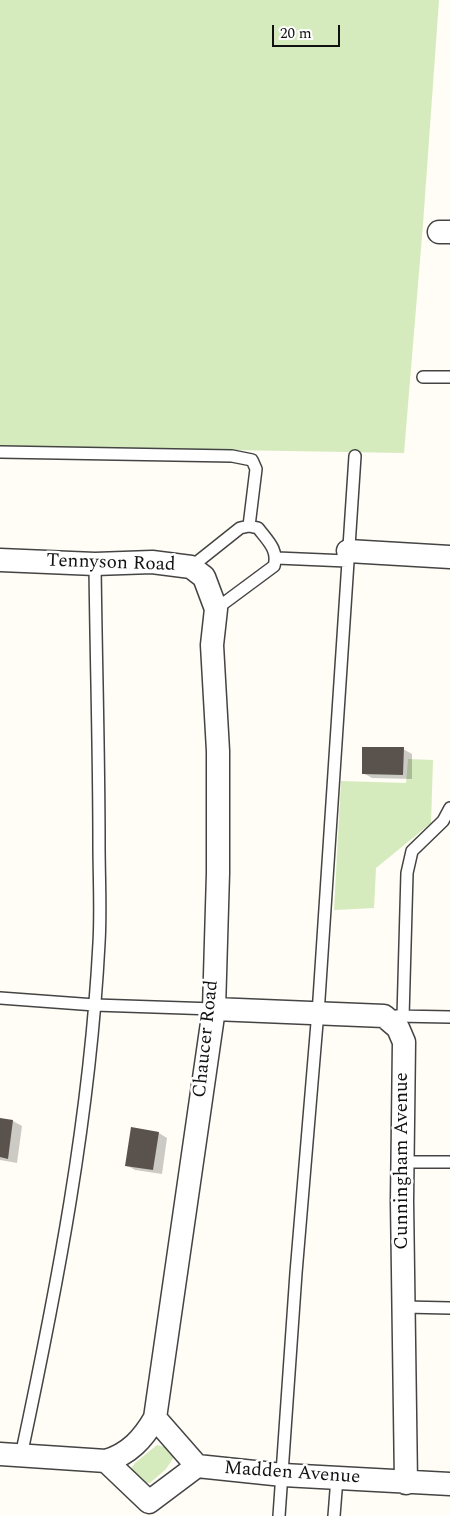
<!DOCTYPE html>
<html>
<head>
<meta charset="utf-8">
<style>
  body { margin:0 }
  #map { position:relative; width:450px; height:1516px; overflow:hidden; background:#fffdf5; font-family:Spectral,serif }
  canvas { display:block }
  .scale { position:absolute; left:272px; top:25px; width:68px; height:22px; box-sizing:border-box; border:2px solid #111; border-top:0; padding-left:6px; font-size:15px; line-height:18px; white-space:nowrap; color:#111; -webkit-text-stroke:4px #fff; paint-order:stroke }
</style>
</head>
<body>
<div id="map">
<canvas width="450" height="1516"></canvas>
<div class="scale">20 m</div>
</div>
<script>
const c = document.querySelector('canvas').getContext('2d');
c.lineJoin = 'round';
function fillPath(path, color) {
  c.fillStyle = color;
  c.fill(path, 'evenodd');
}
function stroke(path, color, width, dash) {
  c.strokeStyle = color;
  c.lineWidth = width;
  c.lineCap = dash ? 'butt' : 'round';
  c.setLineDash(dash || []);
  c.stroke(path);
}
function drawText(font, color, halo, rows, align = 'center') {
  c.font = font + ' Spectral,serif';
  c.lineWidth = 5;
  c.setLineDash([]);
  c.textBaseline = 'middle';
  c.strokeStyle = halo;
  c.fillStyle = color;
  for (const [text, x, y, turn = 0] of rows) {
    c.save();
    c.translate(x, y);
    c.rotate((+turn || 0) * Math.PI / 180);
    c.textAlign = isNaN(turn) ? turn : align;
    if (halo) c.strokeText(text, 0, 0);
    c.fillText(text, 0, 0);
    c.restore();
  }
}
fillPath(new Path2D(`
  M0 0H439L423 224 404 453 0 446Z
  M408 759 433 760 431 823 376 868 374 908 334 910 341 781 406 783Z
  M157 1445 172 1449 174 1457 166 1469 150 1483H142L130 1470 135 1463Z`), '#d5ebbd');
fillPath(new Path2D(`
  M403 749 412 754V779L372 778 363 773Z
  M0 1119 13 1121 22 1126 17 1163 0 1160Z
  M159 1133 167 1138 162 1174 135 1170 126 1165Z`), '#0003');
fillPath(new Path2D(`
  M362 747H404L403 775 362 774Z
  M0 1118 13 1120 8 1159 0 1157Z
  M131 1127 159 1132 153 1170 125 1166Z`), '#5a524d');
const lane = new Path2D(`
  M423 377H450
  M0 452 232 456 252 460 256 469 249 526
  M277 558 347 561
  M191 567 240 528 249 526 258 528C267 540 279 550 274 566L216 609
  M0 998 95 1005 214 1009
  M396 1016 450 1017
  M403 1017 407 873 412 851 443 821 450 808
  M403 1162H450
  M404 1307 450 1308
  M21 1456C57 1287 90 1117 99 943 101 910 99 877 99 844 99 751 96 657 95 564
  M279 1516 296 1273 319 999 355 456
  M334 1516 337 1478`);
const street = new Path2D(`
  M439 232H450
  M348 551 450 557
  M0 560 95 564 152 562 191 567 204 577 216 609 212 645 218 751V873L214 1009 155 1418C143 1439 129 1454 106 1461
  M214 1009 384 1016 398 1028 404 1042 402 1201 406 1483
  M155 1418 197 1466 283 1475 450 1484
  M0 1454 106 1461 149 1502 197 1466`);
stroke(lane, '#444', 14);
stroke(street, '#444', 25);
stroke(lane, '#fff', 11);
stroke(street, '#fff', 22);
drawText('19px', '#111', '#fff', [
  ["Tennyson Road",111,564,2],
  ["Chaucer Road",207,1039,-84],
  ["Cunningham Avenue",403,1161,-90],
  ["Madden Avenue",292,1474,4]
]);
</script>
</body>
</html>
